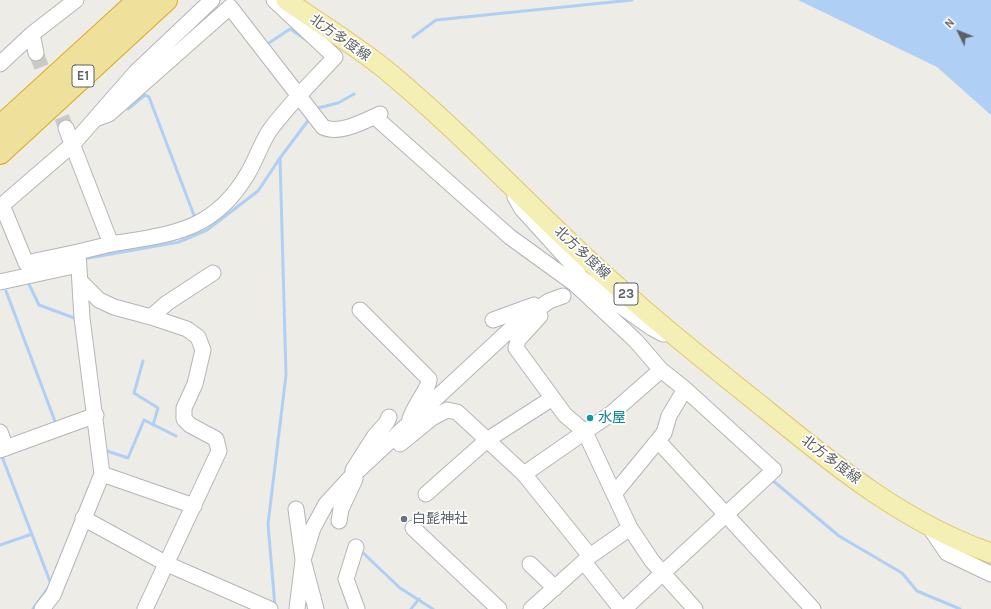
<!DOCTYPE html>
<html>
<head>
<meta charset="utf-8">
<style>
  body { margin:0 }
  #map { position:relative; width:991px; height:609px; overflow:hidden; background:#eeece6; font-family:Karla,sans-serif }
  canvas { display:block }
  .north { position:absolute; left:939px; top:12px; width:40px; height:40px; -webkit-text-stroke:3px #fff; paint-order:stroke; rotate:313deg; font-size:11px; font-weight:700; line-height:16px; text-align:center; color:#5d6064 }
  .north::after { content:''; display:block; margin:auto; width:14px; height:18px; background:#5d6064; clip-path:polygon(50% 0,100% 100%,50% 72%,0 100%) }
</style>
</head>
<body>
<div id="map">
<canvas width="991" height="609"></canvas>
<div class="north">N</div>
</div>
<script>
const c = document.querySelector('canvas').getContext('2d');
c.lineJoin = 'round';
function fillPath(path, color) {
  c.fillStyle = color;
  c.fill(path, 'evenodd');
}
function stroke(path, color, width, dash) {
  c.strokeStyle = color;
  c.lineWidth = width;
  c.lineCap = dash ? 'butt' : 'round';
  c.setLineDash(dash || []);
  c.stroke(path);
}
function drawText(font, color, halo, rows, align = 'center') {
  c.font = font + ' Karla,"Noto Sans JP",sans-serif';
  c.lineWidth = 3.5;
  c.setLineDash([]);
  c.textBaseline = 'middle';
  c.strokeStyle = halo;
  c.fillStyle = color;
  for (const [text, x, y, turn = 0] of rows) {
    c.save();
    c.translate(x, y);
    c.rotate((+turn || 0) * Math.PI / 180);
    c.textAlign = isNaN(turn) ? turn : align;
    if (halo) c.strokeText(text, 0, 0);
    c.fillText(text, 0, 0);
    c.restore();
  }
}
fillPath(new Path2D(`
  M798 0H991V115L937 67Z`), '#afd0f4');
stroke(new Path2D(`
  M413 37 436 20 632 0
  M266 45 290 29 308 41
  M128 109 145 95 149 97 195 218
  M316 110 318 108 338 103 354 94
  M83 259 179 242 207 230 258 191 280 158
  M27 280 39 305 77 319
  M6 291 56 424
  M143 361 134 393 158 408 153 425
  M104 450 128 458 144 420 176 436
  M1 454 51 584
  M771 479 839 536 902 573 917 591 960 609
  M0 545 32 534
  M360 550 400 588 433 609
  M275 607 268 524 286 375 280 158 310 118
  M33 609 49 587
  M411 609 419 599`), '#afd0f4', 3);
stroke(new Path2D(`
  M36 53 66 128`), '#cac9c6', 15, [15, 8]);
const minor = new Path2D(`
  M32 34 36 53
  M0 64 32 34 76 0
  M375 117 510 237 575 284 636 341 661 370 685 389 774 470 624 609
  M95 119 109 114 230 7 323 127C340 135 364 121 380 114
  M515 197 522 209 570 262 581 278 652 328 663 334
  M2 205 26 263 78 252
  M0 207 73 144 136 72 212 0
  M111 244C171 234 214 232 248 173 256 160 261 143 270 130 289 104 313 81 335 57L274 0
  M80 281 99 300 114 307 151 317 187 329 198 337 203 350 195 384 184 408V419L190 425 216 439 219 451 145 609
  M0 282 78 265
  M360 310 429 379C430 387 413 407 410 419
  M540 316 518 340 516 348 565 415 585 432 630 528 652 561 695 609
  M151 317 167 303 213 273
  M493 320 534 305
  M0 432 6 448
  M659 442 813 609
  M400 444 432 418 447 410 457 412 524 474 590 556
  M0 450 96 415
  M353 470 374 437 387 422 389 417
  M102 474 194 506
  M524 474 612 413 661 370
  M426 494 487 440 551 399
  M614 494 664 433 669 416 685 389
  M296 509 303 560 297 609
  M83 518 167 564 270 609
  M339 521 341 509 355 479
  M413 528 499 609
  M930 528 947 553 991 574
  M356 547 346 579 357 609
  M584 562 621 609
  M530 564 555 588
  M42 609 53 595 102 474 82 318 78 252 111 244 66 128
  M316 609 303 560 313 528 326 504 349 479 515 325 549 301 563 296
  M531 609 590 556 630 528`);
const major = new Path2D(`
  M286 0C319 23 355 45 386 70 456 128 518 194 584 256 641 310 703 359 764 408 834 465 904 523 991 553`);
const highway = new Path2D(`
  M0 127 139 0
  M0 153 166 0`);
stroke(minor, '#b3b5b9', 17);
stroke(major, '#dfc86d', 21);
stroke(highway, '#d5ab1e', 24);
stroke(minor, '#fff', 15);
stroke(major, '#f4efb4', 19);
stroke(highway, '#efe19b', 22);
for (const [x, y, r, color] of [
  [590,418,4,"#0f9aa8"],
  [404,519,4,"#6b7280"]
]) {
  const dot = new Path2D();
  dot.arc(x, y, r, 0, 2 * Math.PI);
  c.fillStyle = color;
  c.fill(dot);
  stroke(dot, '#fff', 1.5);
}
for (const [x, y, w] of [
  [83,76,22],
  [626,294,24]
]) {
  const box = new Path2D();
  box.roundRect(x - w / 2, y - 11, w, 22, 3);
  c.fillStyle = '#fff';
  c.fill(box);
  stroke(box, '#5d6064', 1);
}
drawText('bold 13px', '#5d6064', null, [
  ["E1",83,76],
  ["23",626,294]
]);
drawText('14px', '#5d6064', '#fff', [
  ["北方多度線",340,38,35],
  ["北方多度線",582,253,43],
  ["北方多度線",831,460,37]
]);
drawText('14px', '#0d838f', '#fff', [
  ["水屋",598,418]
], 'left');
drawText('14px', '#5b616d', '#fff', [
  ["白髭神社",412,519]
], 'left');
</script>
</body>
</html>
